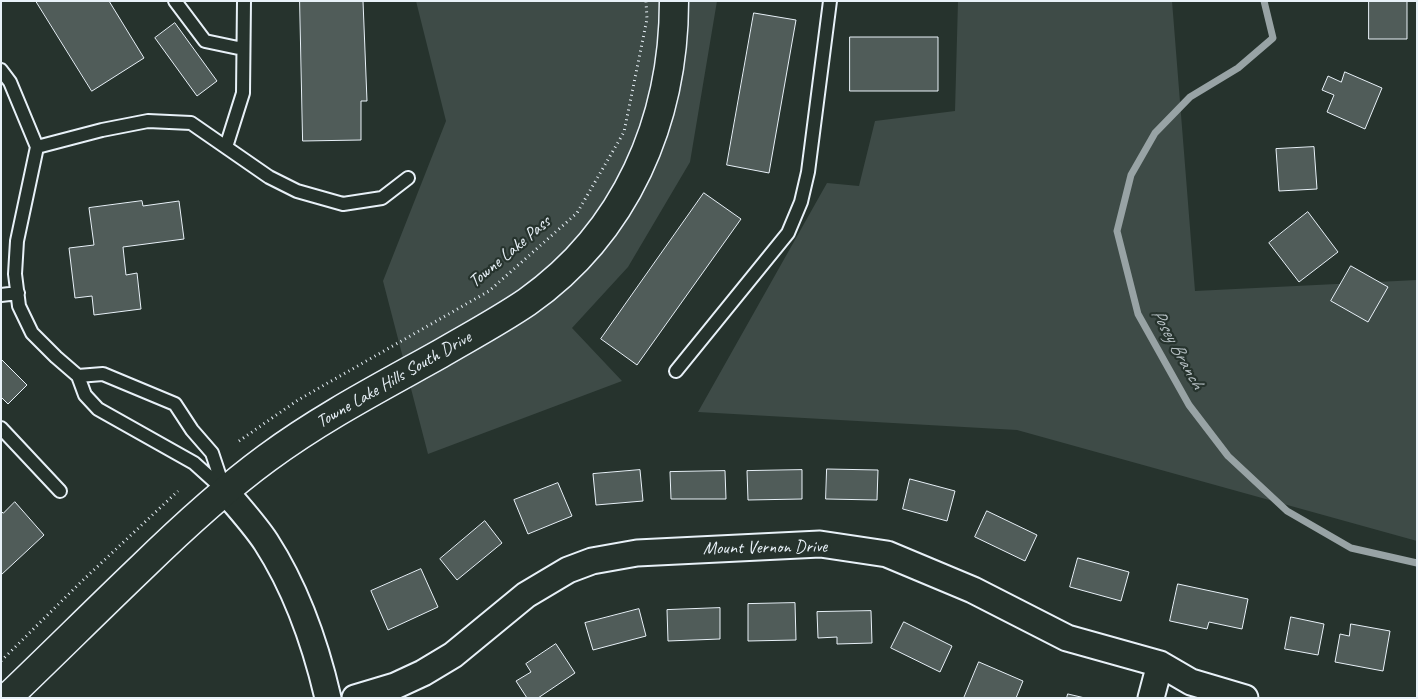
<!DOCTYPE html>
<html>
<head>
<meta charset="utf-8">
<style>
  body { margin:0 }
  #map { position:relative; width:1418px; height:699px; overflow:hidden; background:#26332d; font-family:Caveat,sans-serif }
  canvas { display:block }
  .frame { position:absolute; inset:0; border:2px solid #e8f1f8; pointer-events:none }
</style>
</head>
<body>
<div id="map">
<canvas width="1418" height="699"></canvas>
<div class="frame"></div>
</div>
<script>
const c = document.querySelector('canvas').getContext('2d');
c.lineJoin = 'round';
function fillPath(path, color) {
  c.fillStyle = color;
  c.fill(path, 'evenodd');
}
function stroke(path, color, width, dash) {
  c.strokeStyle = color;
  c.lineWidth = width;
  c.lineCap = dash ? 'butt' : 'round';
  c.setLineDash(dash || []);
  c.stroke(path);
}
function drawText(font, color, halo, rows, align = 'center') {
  c.font = font + ' Caveat,sans-serif';
  c.lineWidth = 4.5;
  c.setLineDash([]);
  c.textBaseline = 'middle';
  c.strokeStyle = halo;
  c.fillStyle = color;
  for (const [text, x, y, turn = 0] of rows) {
    c.save();
    c.translate(x, y);
    c.rotate((+turn || 0) * Math.PI / 180);
    c.textAlign = isNaN(turn) ? turn : align;
    if (halo) c.strokeText(text, 0, 0);
    c.fillText(text, 0, 0);
    c.restore();
  }
}
fillPath(new Path2D(`
  M416 1H717L690 162 628 267 572 328 622 381 428 454 383 281 446 121Z
  M958 1H1172L1195 291 1417 280V541L1017 430 698 412 827 183 859 186 875 121 955 111Z`), '#3e4b47');
stroke(new Path2D(`
  M1264 1 1273 38 1238 68 1190 97 1155 133 1131 175 1117 231 1138 314 1189 405 1228 456 1287 511 1351 548 1417 563`), '#98a3a5', 7);
const building = new Path2D(`
  M36 1H109L144 58 92 91Z
  M300 1H363L367 101H361V140L303 141Z
  M1369 1H1407V39H1369Z
  M754 13 796 20 769 173 727 165Z
  M175 23 217 81 197 96 155 38Z
  M850 37H938V91H850Z
  M1345 72 1382 88 1365 129 1327 112 1334 95 1322 90 1328 76 1341 82Z
  M1314 147 1317 189 1279 191 1276 149Z
  M704 193 741 219 637 365 601 339Z
  M142 201 143 206 179 201 184 239 123 247 126 275 137 273 141 309 94 315 92 296 75 298 69 248 94 245 89 208Z
  M1308 212 1338 252 1299 282 1269 243Z
  M1351 266 1388 287 1368 322 1331 301Z
  M1 359 27 385 8 404 1 397Z
  M827 469 878 470 877 500 826 499Z
  M640 470 643 501 596 505 593 474Z
  M802 470V499L748 500 747 471Z
  M725 471 726 499H671L670 472Z
  M910 479 955 491 947 521 903 509Z
  M558 483 572 516 528 534 514 500Z
  M15 502 44 535 1 575V511L3 513Z
  M987 511 1037 535 1025 561 975 537Z
  M485 521 502 543 457 580 440 559Z
  M1078 558 1129 572 1121 601 1070 587Z
  M421 569 438 607 388 630 371 591Z
  M1178 584 1248 599 1242 629 1209 622 1207 629 1170 621Z
  M795 603 796 640 748 641V604Z
  M720 608V639L668 641 667 610Z
  M639 609 646 636 593 650 585 623Z
  M871 611 872 643 837 644V637L818 638 817 612Z
  M1291 617 1324 624 1318 655 1285 649Z
  M904 622 952 646 940 672 891 648Z
  M1351 624 1390 631 1383 671 1335 662 1340 634 1349 636Z
  M556 644 575 673 538 698H527L516 681 531 672 526 664Z
  M979 662 1023 681 1016 698H964Z
  M1068 694 1085 698H1067Z`);
fillPath(building, '#505c59');
stroke(building, '#e8f1f8', 1);
const lane = new Path2D(`
  M175 1 205 41 243 49
  M1 70 10 82 37 147 17 241 15 274 19 306 32 333 56 357 78 376 85 395 98 409 194 463 225 491
  M37 147 102 130 148 121 191 123 269 177 297 191 343 204 382 198 408 178
  M226 147 243 93 244 1
  M1 295 18 293
  M676 371 788 233 801 202 808 172 830 1
  M78 376 103 374 175 404 192 430 212 453 224 489
  M1 428 60 491`);
const street = new Path2D(`
  M225 491C239 508 254 524 266 542 297 590 315 642 328 698
  M355 698 395 686 423 673 453 655 526 595 568 570 592 561 637 553 820 544 887 554 973 590 1067 638 1160 664 1191 682 1245 698
  M1151 698 1160 664`);
const secondary = new Path2D(`
  M7 698C52 655 96 611 141 568 181 529 222 491 267 458 321 418 381 387 440 354 469 337 499 321 527 302 626 232 674 121 674 1`);
stroke(lane, '#e8f1f8', 16);
stroke(street, '#e8f1f8', 29);
stroke(secondary, '#e8f1f8', 31);
stroke(new Path2D(`
  M239 441 298 400 489 291 577 213 624 132 647 19 646 1
  M1 661 82 581 178 491`), '#e8f1f8', 3, [1, 4]);
stroke(lane, '#26332d', 12);
stroke(street, '#26332d', 25);
stroke(secondary, '#26332d', 28);
drawText('18px', '#e8f1f8', '#26332d', [
  ["Towne Lake Pass",510,252,-40],
  ["Towne Lake Hills South Drive",394,380,-30],
  ["Mount Vernon Drive",765,548,-1]
]);
drawText('italic 19px', '#b3bdc0', '#26332d', [
  ["Posey Branch",1177,349,61]
]);
</script>
</body>
</html>
